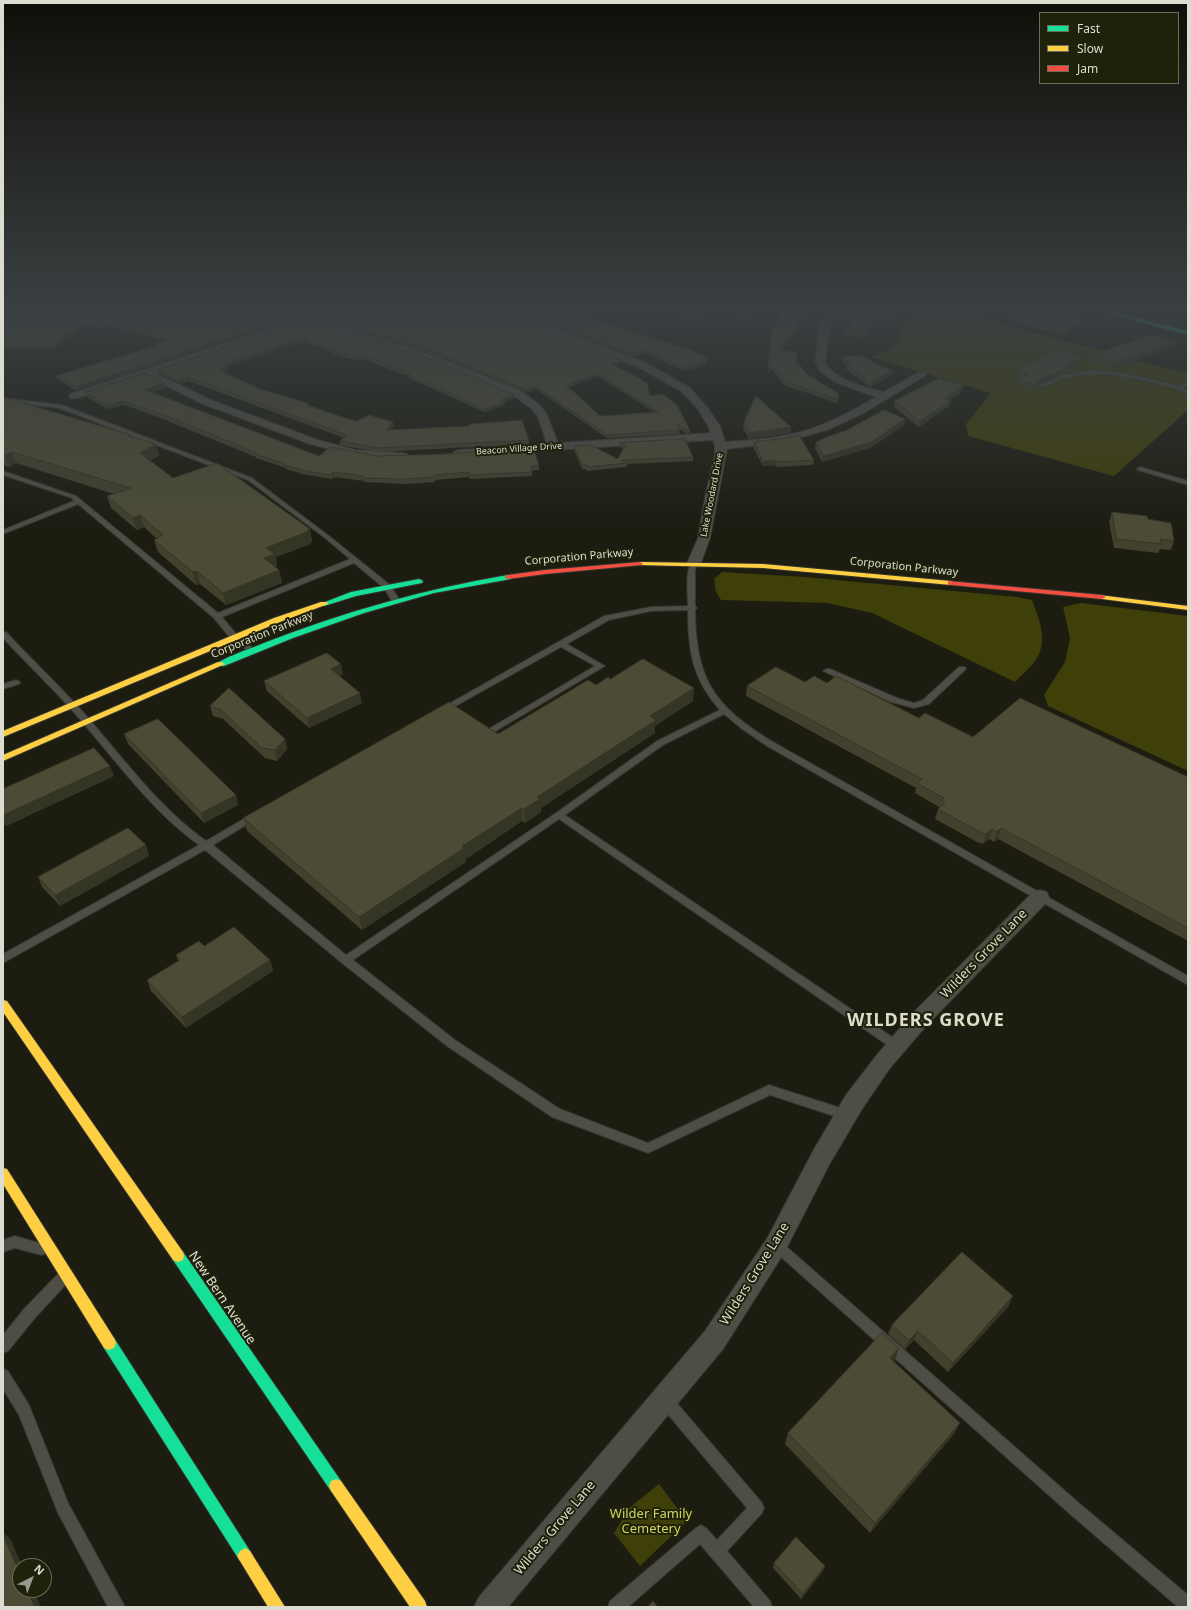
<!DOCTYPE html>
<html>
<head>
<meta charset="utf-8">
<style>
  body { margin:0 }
  #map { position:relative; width:1191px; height:1610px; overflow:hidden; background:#1c1c10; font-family:"Noto Sans",sans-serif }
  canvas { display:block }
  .frame { position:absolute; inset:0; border:4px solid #dcddd0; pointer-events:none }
  .legend { position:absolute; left:1039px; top:12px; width:140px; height:72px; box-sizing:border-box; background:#20210b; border:1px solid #6b6c5a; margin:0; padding:5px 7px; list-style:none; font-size:12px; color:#dcddd0 }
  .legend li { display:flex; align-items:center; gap:8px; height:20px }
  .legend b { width:20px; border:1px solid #6b6c5a }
  .north { position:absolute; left:12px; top:1558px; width:40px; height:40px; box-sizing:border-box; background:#20210b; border:1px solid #6b6c5a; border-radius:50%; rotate:42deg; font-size:11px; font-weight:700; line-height:16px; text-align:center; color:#dcddd0 }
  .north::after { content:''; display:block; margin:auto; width:14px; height:18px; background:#99998d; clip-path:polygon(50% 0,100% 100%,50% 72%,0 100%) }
</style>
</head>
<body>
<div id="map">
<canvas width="1191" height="1610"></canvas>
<div class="frame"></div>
<ul class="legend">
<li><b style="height:5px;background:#16e098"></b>Fast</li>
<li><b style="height:5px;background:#ffcf43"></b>Slow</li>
<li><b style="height:5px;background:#f24e42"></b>Jam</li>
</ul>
<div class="north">N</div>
</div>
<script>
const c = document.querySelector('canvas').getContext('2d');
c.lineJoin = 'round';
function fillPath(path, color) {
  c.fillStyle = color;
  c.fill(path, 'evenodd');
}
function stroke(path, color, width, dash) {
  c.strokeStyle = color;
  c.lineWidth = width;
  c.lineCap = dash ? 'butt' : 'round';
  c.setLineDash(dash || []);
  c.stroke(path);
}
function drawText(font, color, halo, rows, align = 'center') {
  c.font = font + ' "Noto Sans",sans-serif';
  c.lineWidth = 4;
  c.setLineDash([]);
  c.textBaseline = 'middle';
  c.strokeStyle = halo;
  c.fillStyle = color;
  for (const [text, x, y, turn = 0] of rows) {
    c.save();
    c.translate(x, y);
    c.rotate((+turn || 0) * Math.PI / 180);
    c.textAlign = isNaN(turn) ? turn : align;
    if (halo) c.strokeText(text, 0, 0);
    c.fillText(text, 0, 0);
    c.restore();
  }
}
fillPath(new Path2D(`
  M924 309H946L1181 372 1188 370V410L1114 476 968 436 966 424 991 393 871 357 899 345 901 325Z
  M722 572 805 577 1017 597 1032 600C1039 618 1048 640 1037 658 1032 667 1022 674 1015 682L872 613 827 603 721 600 716 592 714 579Z
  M1081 603 1188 616V771L1048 706 1044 695 1065 662 1070 638 1063 607Z
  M659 1484 687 1521 640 1566 614 1533 629 1508Z`), '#3f3f0a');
const lane = new Path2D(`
  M1094 370 1123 373 1179 386 1188 381V385L1184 388 1188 391V395L1178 389 1150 382 1109 374 1080 375 1064 378 1044 387 1039 386 1063 375Z
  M3 398 62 405 252 478 329 536 390 585 400 601 399 603H393L384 588 354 563 222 617 237 635 254 649 255 651 251 653 231 639 214 618 78 504 3 534V530L74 501 72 498 3 475V471L76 496 218 613 350 559 325 538 248 480 59 408 3 402Z
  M1140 467 1188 481V485L1138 470 1137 469Z
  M694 561 697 563 695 571V606L697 608 695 610C696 680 714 706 773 742L1188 976V985L767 746 742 729 724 714 663 745 565 815 901 1043 903 1046 901 1049 897 1051 893 1049 559 819 353 960 455 1040 560 1109 648 1143 769 1085 850 1111 852 1115 850 1119 846 1120 770 1095 648 1153 552 1117 447 1046 342 963 205 850 3 963V954L199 845C154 813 120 766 84 724 59 694 30 667 3 638V632H6C34 662 64 690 90 720 126 762 161 809 206 841L252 814H258L260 816 258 818 213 845 346 955 556 813 657 741 720 710C692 679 688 650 688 610L651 611 609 620 567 644 605 666 489 735H483L482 733 595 666 561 647 445 712H439L438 710 604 616 651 607 688 606C688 596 684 565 694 561Z
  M959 667H965L966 669 929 704 914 708 891 702 823 671 827 669H830L897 698 914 703 923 700Z
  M16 680 20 682 19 684 3 689V684Z
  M15 1236 46 1245 48 1249 46 1253 42 1255 15 1248 3 1252V1240Z
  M776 1239 780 1241 1080 1504 1188 1595V1607H1178L1070 1514 772 1249 770 1245 772 1241Z
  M64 1271 69 1273 70 1277 69 1281 34 1319 8 1351 3 1353V1335L24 1309 59 1273Z
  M3 1369 8 1371 29 1405 68 1503 125 1607H108L58 1513 19 1415 3 1389Z
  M665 1393 670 1395 762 1503 764 1508 762 1513 727 1551 770 1601 772 1607H754L700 1544 628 1607H608L610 1601 696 1528 701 1525 706 1528 717 1540 747 1508 660 1405 658 1400 660 1395Z`);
const street = new Path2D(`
  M329 309H344L342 311 323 317 362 333 441 358 521 391 540 405 547 415 558 443 711 433 708 426 698 409 681 391 638 367 547 332 482 311 480 309H495L553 328 646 363 689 387 707 407 720 426 725 442C753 440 781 438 807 430 832 422 854 410 876 397L835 382 820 371 815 362 820 324 829 314 838 309H850L835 318 830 324 825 362C836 382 864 386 884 392L917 373H925L926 375 864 413 827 430 785 442 727 449 710 538 701 563 699 566H689L687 563 698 538 705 497 715 454V446L713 440 459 456 455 455 453 453 455 451 459 450 547 444 538 417 532 409 513 395 433 362 356 337 314 320 155 373 211 400 318 440 356 450 403 453 407 454 409 456 407 458 356 456 310 444 203 404 146 376 78 398H70L69 396 70 394Z
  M679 309H690L699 317 697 319H691Z
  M862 309H878L895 314 897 316 892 319 864 311Z
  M1040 890 1047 892 1049 897 1047 902 926 1026 890 1068 862 1109 829 1165 784 1253 723 1349 508 1607H474L479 1597 705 1331 768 1237 813 1151 846 1095 876 1056 912 1014 1033 892Z`);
const fast = new Path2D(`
  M1094 309H1102L1188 331V335Z
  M508 575H511V579L434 593 364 613 293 638 224 666H221L217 664C224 657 253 648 264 643 344 612 424 589 508 575Z
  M419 579 423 581 422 583 356 596 324 606 320 604 351 592Z
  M178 1250 183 1252 341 1481 343 1486 341 1491 336 1493 331 1491 173 1260 172 1256 173 1252Z
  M109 1336 114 1338 250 1551 253 1556 250 1561 245 1564 240 1561 104 1348 102 1343 104 1338Z`);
const slow = new Path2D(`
  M640 562 763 564 951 581 955 583 951 585 763 568 638 565 637 564Z
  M1099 595 1188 606V610L1102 599 1098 597Z
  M321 602H327L328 604 280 622 3 737V731L274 618Z
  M218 662H221L225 664 3 761V755Z
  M3 1000 7 1001 183 1252 184 1256 183 1260 178 1262 173 1260 3 1012Z
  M3 1168 7 1169 114 1338 116 1343 114 1348 109 1350 104 1348 3 1184Z
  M336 1479 341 1481 425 1601 427 1607H410L331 1491 329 1486 331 1481Z
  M245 1548 250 1551 285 1607H268L237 1556 240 1551Z`);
const jam = new Path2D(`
  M640 562 643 564 642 565 545 574 508 579 504 577 508 575 545 570Z
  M948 581 1102 595 1106 597 1102 599 951 585H948Z`);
stroke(lane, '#35352d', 2);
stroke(street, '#35352d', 2);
stroke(fast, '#35352d', 2);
stroke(slow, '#35352d', 2);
stroke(jam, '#35352d', 2);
fillPath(lane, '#4e4e46');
fillPath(street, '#4e4e46');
fillPath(fast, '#16e098');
fillPath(slow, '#ffcf43');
fillPath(jam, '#f24e42');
fillPath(new Path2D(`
  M270 309H324L76 391 57 379 56 376 156 345V344L165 341 106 325 100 328 84 324 54 349H43L41 350 3 349V311L254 314Z
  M500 309H563L708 361H705L706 365 684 371 645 353 635 357 553 327Z
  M716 309H766L746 318Z
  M784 309H815L806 313 782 352 796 363 807 374 839 394V398L837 403 784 385 771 369 768 374 771 332Z
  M884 309H897L892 312Z
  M1025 309H1059L1056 311 1084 322 1063 336 1010 321V318L1026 309Z
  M342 310H481L622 360V362L614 366 690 430V433H686L679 429 680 430 679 434 607 438 536 389 526 393 522 390 442 357 363 332 327 317V314ZM598 376 654 412 600 416 568 388Z
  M845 311 881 314 880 317 875 320 868 331 867 337 844 336V332L857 318 844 314Z
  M313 318 515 398 505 402V405L485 412 409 378 408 376 364 359 359 361 337 355 304 341 227 366 228 370 223 372 260 389 310 404V406L345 418 357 421 394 426 390 430 469 426V424L529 440V444L378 452 340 445V441L344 438 189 381 180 383 159 373 158 370Z
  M1177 342 1176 348 1112 368 1090 360 1092 355Z
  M842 357 877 365 893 370V374L870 387 846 369 847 365 842 361Z
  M1082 357 1081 361 1055 377 1038 385 1034 389 1016 384 1017 380 1023 377 1018 375 1019 371Z
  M166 388 152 392 319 456H377L539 465V470H532V476L470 479 469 477 435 480V482L405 484 364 482V481L334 477 332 479 302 474 286 469V468L256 458V457L163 419 125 405 108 409 87 397 85 392Z
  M963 391 949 400 951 401 949 406 919 427 894 407 895 401Z
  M3 397 75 419 132 437 156 444 159 455 150 461 173 478 310 529 312 541 311 542V544L276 557 277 566 275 567 279 570 282 583 226 605 200 584 196 585 158 552 154 540 157 539 144 527 137 530 111 508 107 496 114 494 16 463 9 467 3 465Z
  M905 419 904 425 870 448 822 462 815 448 816 442Z
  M744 422 791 433 749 439 743 428Z
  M754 442 814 460 813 465 777 467 775 465 763 466 753 447Z
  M620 443 693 457V461L627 464V467L587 471 586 469H582L574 450V446L618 459 623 449 620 447Z
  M1112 512 1148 519 1174 541 1171 550 1160 549 1158 553 1114 548 1109 522Z
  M343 674 340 676 362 703 309 728 267 691 264 681Z
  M610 679 693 701 655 726V733L541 808V812L525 823 522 821 466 859V862L362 930 247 831 243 818 498 734 596 685Z
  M805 682 827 683 919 718 973 737 1188 777V941L998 839 994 842 989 839 983 844 977 842 935 819 939 807 915 793 916 788 746 696 747 686Z
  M229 688 285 739 287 749 277 761 265 758 223 719 213 716 210 706Z
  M124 734 236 795 238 805 204 823 128 744Z
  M114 776 6 826 3 822V789Z
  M149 856 60 906 42 887 38 877Z
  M204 946 270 960 273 971 186 1028 151 991 147 980 178 961 176 955Z
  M1009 1306 948 1372 914 1340 905 1349 888 1334 892 1325Z
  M895 1360 894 1361 954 1434 870 1533 785 1444 788 1433Z
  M774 1563 825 1566 823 1571 801 1599 773 1568Z`), '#41412e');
fillPath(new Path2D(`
  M315 309H324L76 391 75 387Z
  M759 309H766L746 318V315Z
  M808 309H815L806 313 780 355V351L807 310Z
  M892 309H897L892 312Z
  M881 314 880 317 875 320 868 332V329L875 316Z
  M1085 319 1084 322 1063 336V333Z
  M83 321 84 324 54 349 53 346Z
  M105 322 106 325 100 328 99 325Z
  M303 338 304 341 223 368 222 364Z
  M1177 342 1176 348 1112 368 1113 363Z
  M42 346 43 349 41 350 40 347Z
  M645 350V353L635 357V354Z
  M364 356V359L359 361V358Z
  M1082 357 1081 361 1055 377 1038 385 1034 389 1035 385 1039 380Z
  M708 358V361L702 362V359Z
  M622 360V362L610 367 611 364Z
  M706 362V365L684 371V368Z
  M771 365V369L768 374V370Z
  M227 367 228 370 219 373 218 370Z
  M893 370V374L870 387V383Z
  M598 373V376L566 389V386Z
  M189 377V381L180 383 179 380Z
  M165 383 166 388 146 394 145 390Z
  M964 385 963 391 943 404 944 399Z
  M536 386V389L526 393V390Z
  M514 395 515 398 505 402V405L485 412V409L501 400Z
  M123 401 125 405 108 409 107 405Z
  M951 401 949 406 919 427 920 421Z
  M905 419 904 425 870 448 822 462 823 456Z
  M393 422 394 426 387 434 386 430Z
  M791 427V433L749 439V433Z
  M156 444 159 455 143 465 140 453Z
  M12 452 16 463 9 467 5 455Z
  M776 460 775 465 763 466V461Z
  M333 472 334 477 332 479 331 475Z
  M140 515 144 527 137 530 133 518Z
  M310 529 312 541 311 542V544L276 557 277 566 266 571 264 558 266 548Z
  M279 570 282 583 226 605 223 593Z
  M197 571 200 584 196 585 193 572Z
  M341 664 343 674 333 679 331 669Z
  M694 688 693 701 655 726V733L541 808V812L525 823 524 809 537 797 650 716Z
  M360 693 362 703 309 728 307 718Z
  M285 739 287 749 277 761 275 750Z
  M110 766 114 776 6 826 3 818V815Z
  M236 795 238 805 204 823 201 813Z
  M522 808V821L466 859V862L362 930 359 917 462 846Z
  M1001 828 998 839 994 842 997 832Z
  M992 829 989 839 983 844 986 834Z
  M146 845 149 856 60 906 55 895Z
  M270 960 273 971 186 1028 182 1017Z
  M1013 1296 1009 1306 948 1372 953 1363Z
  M918 1331 914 1340 905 1349 909 1340Z
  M899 1348 895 1360 886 1370 890 1358Z
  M960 1423 954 1434 870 1533 875 1523Z
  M3 1532 11 1540 22 1566H20V1573L3 1536Z
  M825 1566 823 1571 801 1599 803 1594Z
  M27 1590H33L41 1607H35Z`), '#353526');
const building = new Path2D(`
  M6 309H244L254 313 253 315 270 309H315L75 387 56 376 158 345 156 344 169 340 105 322 99 325 83 321 53 346H42L40 347 3 346V311Z
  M343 309H481L546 331 622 360 611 364 630 373 647 383 650 396 663 394 677 405 690 430H686L676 424 680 430 607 435 536 386 526 390 521 387 441 354 362 329 327 314ZM598 373 658 412 600 416 573 391 566 386Z
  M509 309H563L619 328V327L623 328 686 349H689L708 358 702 359 706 362 684 368 645 350 635 354 553 324Z
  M727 309H759L746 315Z
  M784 309H808L807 310 780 351 797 352 796 363H798L807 374 839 394 837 399 785 381 771 365 768 370 771 332Z
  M848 309H864L881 314 875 316 868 329V334L844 332 853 320 862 316 845 311Z
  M1026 309H1054L1053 310 1085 319 1063 333 1010 318Z
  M313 318 355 335 432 360 514 395 501 400 504 402 485 409 408 375 411 373 364 356 359 358 336 352 303 338 222 364 227 367 218 370 260 389 310 404 307 405 345 418 357 421 369 415 393 422 386 430 469 426V424L522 420 529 440 378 448 340 441 347 435 189 377 179 380 158 370Z
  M1151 335 1177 342 1113 363 1092 355Z
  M1058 349 1082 357 1056 373 1039 380 1035 385 1017 380 1028 374 1019 371Z
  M862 355 877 365 893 370 870 383 847 365 851 364 842 357Z
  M145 373 165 383 145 390 319 456 330 447 377 456 445 454 533 448 539 465 531 466 532 472 469 475V472L435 475V477L405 479 363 478 364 476 333 472 331 475 301 470 285 465 286 464 255 454 257 453 162 414 123 401 107 405 85 392Z
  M939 378 964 385 944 399 951 401 920 421 895 401Z
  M756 396 791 427 749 433 744 422Z
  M3 397 74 418H73L131 435 128 436 156 444 140 453 173 478 217 463 310 529 307 530 309 531 266 548 275 554 264 558 279 570 223 593 197 571 193 572 154 540 163 535 140 515 133 518 107 496 131 488 12 452 5 455H3Z
  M884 410 905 419 871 442 823 456 816 442 829 436 845 431Z
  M799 435 814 460 777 462 776 460 763 461 754 442 786 438Z
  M685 439 693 457 621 460 627 463 587 467 586 464 582 465 574 446 591 445 618 459 625 446 620 443Z
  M1112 512 1147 516 1148 519 1171 523 1174 541 1161 539 1160 540 1161 544 1117 539Z
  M327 653 341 664 331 669 360 693 307 718 264 681Z
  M643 659 694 688 650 716 656 720 537 797 540 799 524 809 522 808 462 846 464 848 359 917 243 818 449 702 498 734 588 680 596 685 608 677 610 679Z
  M776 667 805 682 814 676 827 683 836 676 919 718 925 713 973 737 1020 698 1188 777V928L1001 828 997 832 992 829 986 834 980 832 938 809 945 803 941 800 944 798 917 783 922 779 747 686Z
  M229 688 285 739 275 750 262 748 220 709 210 706Z
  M158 719 236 795 201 813 124 734Z
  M94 748 110 766 3 815V789Z
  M128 828 146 845 55 895 38 877Z
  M234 927 270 960 182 1017 147 980 180 960 176 955 199 941 204 946Z
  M962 1252 1013 1296 953 1363 918 1331 909 1340 892 1325Z
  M882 1333 899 1348 890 1358 960 1423 875 1523 788 1433Z
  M3 1536 20 1573V1590H27L35 1607H3Z
  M796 1537 825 1566 803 1594 774 1563Z
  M653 1601 658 1607H648Z`);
fillPath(building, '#4c4c36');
stroke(building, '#353526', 1);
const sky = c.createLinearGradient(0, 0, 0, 535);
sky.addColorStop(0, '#0f0f09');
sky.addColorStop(0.58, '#3a4042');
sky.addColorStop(1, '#3a404200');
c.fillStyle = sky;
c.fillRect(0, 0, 1191, 535);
drawText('9px', '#dcddd0', '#20210b', [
  ["Beacon Village Drive",519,449,-4],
  ["Lake Woodard Drive",712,495,-79]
]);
drawText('11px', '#dcddd0', '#20210b', [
  ["Corporation Parkway",579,557,-5],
  ["Corporation Parkway",904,567,6],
  ["Corporation Parkway",262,635,-22]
]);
drawText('13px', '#dcddd0', '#20210b', [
  ["Wilders Grove Lane",984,954,-46],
  ["Wilders Grove Lane",755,1274,-58],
  ["New Bern Avenue",222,1298,56],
  ["Wilders Grove Lane",555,1528,-50]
]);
drawText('13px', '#d2d461', '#20210b', [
  ["Wilder Family",651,1514],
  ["Cemetery",651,1529]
]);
c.letterSpacing = '1px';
drawText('bold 18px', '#dcddd0', '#20210b', [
  ["WILDERS GROVE",926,1021]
]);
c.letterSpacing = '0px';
</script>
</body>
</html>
